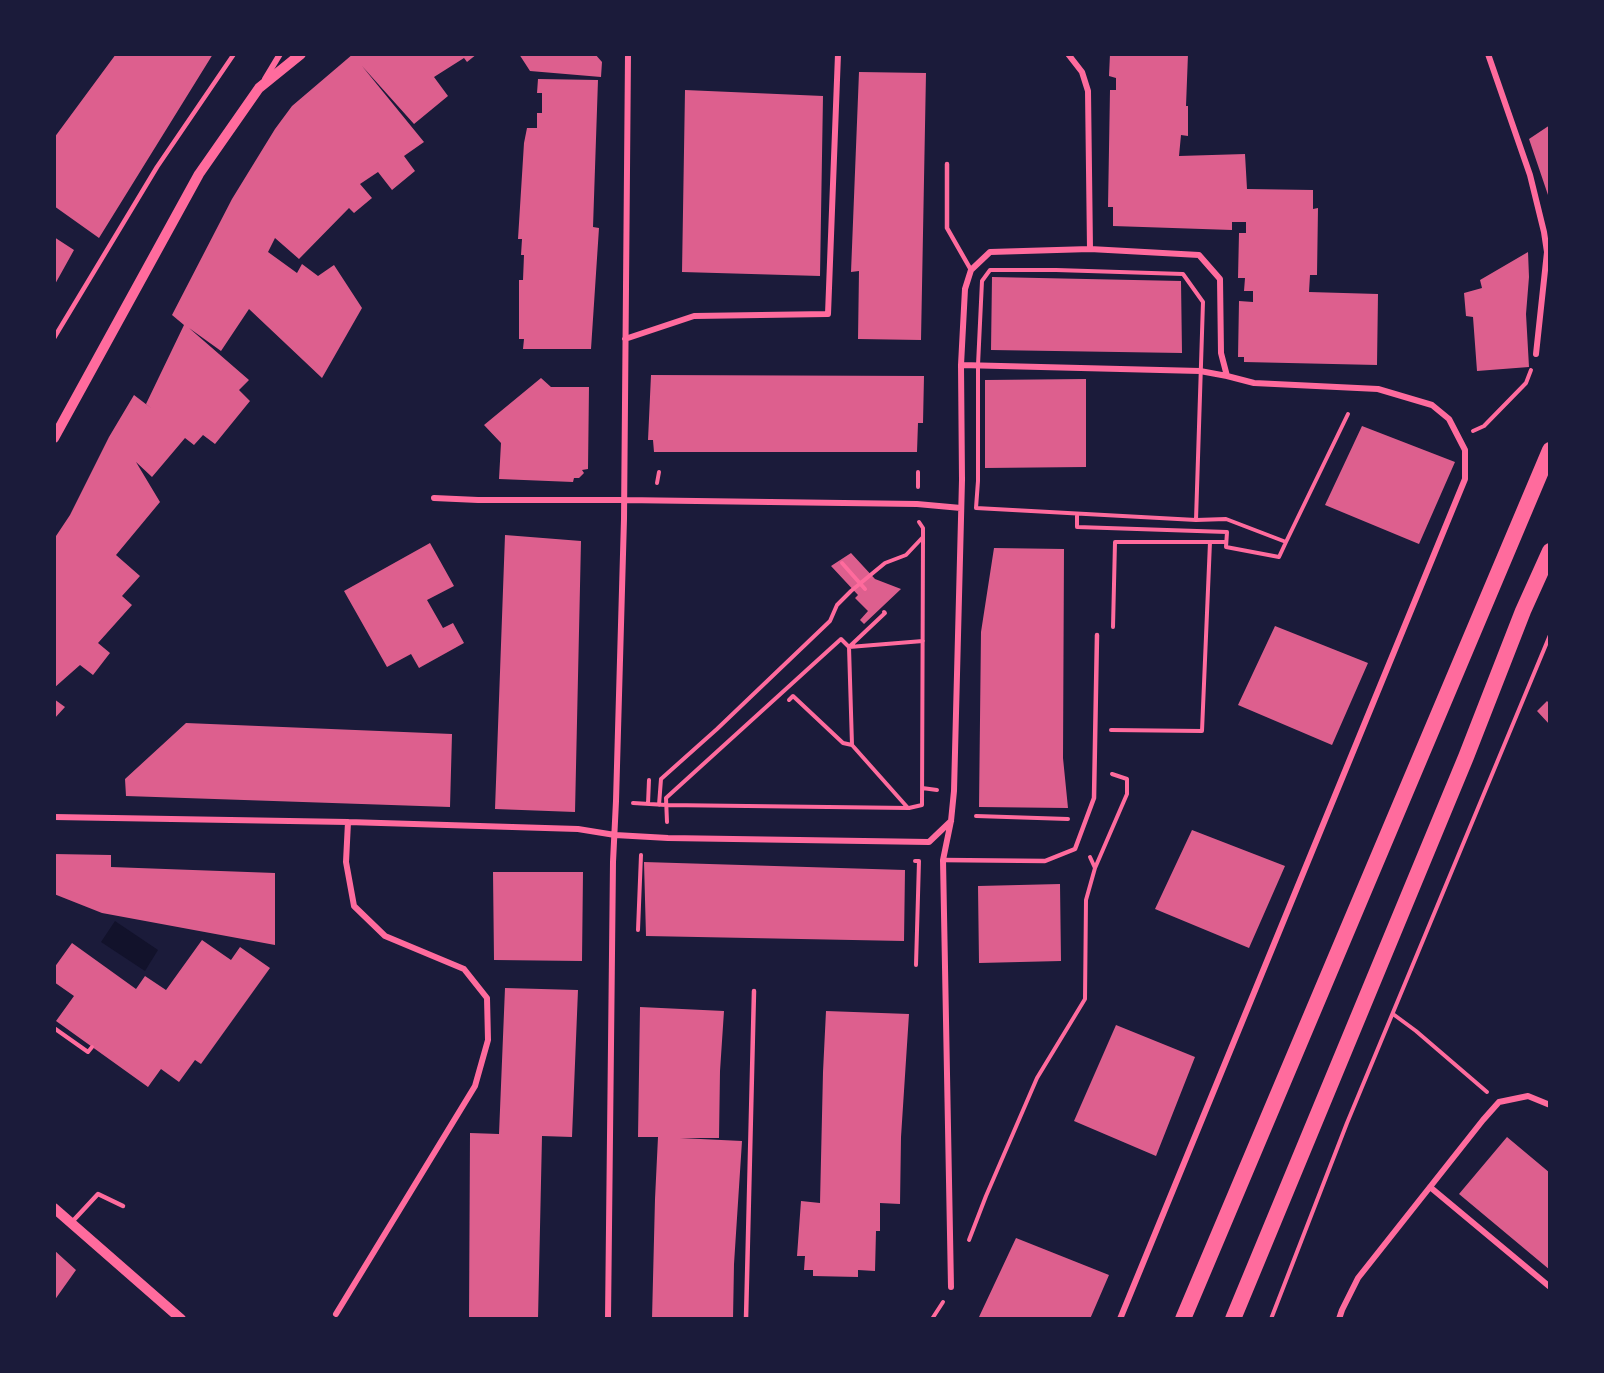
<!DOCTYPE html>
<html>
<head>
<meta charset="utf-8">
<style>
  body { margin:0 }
  #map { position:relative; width:1604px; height:1373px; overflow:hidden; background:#1b1b3a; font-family:"Exo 2",sans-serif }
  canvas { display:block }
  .frame { position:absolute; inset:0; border:56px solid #1b1b3a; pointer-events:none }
</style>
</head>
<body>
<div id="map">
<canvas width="1604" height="1373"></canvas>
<div class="frame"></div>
</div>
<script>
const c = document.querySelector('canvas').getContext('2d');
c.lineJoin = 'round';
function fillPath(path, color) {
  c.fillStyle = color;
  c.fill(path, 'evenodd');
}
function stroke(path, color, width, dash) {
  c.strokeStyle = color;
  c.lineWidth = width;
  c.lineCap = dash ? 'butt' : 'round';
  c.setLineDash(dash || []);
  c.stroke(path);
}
fillPath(new Path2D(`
  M115 921 158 950 145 971 101 942Z`), '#12122b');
fillPath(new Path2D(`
  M116 54H213L99 238 54 206V138Z
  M353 54H477L467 62 464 58 434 77 448 96 414 124 362 66 424 142 404 156 415 171 392 190 378 172 360 184 372 198 354 213 349 208 299 259 275 238 268 252 297 273 302 264 318 276 334 265 362 308 322 378 249 309 221 351 189 328 249 380 239 390 250 401 215 444 203 435 194 445 185 438 152 477 136 462 160 502 116 555 140 576 122 596 132 605 98 643 110 653 93 675 80 665 54 688V539L70 515 109 437 134 395 151 408 146 404 184 325 172 315 232 199 275 129 292 106Z
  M519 54H595L602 62 601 77 530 71Z
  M1110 54H1188L1186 106H1188V136L1181 135 1179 156 1245 154 1247 189 1313 190V209L1318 208 1317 275H1310L1309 292 1378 294 1377 365 1244 362V357H1238L1239 301 1253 302V291H1244L1245 278H1238L1239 233H1246V222H1232V230L1113 226V207H1108L1110 90H1116V78L1109 76Z
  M859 72 926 73 921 340 858 339 859 271 851 272Z
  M538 79 598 80 593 227 599 228 591 349H523L524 339H519V280H523L524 255H521L522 239H518L524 143 527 128H537V113H542V93H537Z
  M685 90 823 96 820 276 682 272Z
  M1550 125V194L1548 195 1529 139Z
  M54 237 74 250 54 286Z
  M1528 252 1529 277 1526 314 1529 367 1477 371 1473 317 1466 316 1464 293 1482 288 1480 280Z
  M992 277 1181 281 1182 353 991 350Z
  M651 375 924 376 923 423H918L917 452H654L653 440H648Z
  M541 378 551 387H589L588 469 582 470 584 473 579 478H574L573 482 499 479 501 443 484 425Z
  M1086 379V467L985 468V380Z
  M1362 426 1455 462 1419 544 1325 505Z
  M505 535 581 541 575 812 495 809Z
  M430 543 454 586 427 600 443 628 453 623 464 643 419 668 411 654 387 667 344 591Z
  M994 548 1064 549 1063 758 1068 808 979 807 981 632Z
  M851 553 875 579 901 589 864 624 860 620 868 611 855 598 858 595 831 566Z
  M1275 626 1368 663 1332 745 1238 705Z
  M54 699 65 707 54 719Z
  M1547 701 1550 704V725L1537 711Z
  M186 723 452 734 450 807 126 796 125 779Z
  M1192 830 1285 866 1249 948 1155 909Z
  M54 854 111 855V867L275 873V945L102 913 54 894Z
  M644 862 905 870 904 941 646 936Z
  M493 872H583L582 961 494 960Z
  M1060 884 1061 961 979 963 978 886Z
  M202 940 231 960 240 947 270 968 201 1064 195 1060 179 1082 161 1069 148 1087 56 1021 74 996 54 982V968L72 943 136 989 145 976 166 990Z
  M505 988 578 990 572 1137 542 1136 538 1319H469L470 1133 499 1134Z
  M640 1007 724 1011 720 1071 719 1138H680L742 1141 734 1264 733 1319H652L655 1199 658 1137H638Z
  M826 1011 909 1014 901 1137 900 1204 880 1203V1231H876L875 1271 858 1270V1277L813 1276V1270H804L805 1256H797L801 1201 820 1203 823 1072Z
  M1116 1025 1195 1057 1156 1156 1074 1121Z
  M1507 1137 1550 1173V1270L1459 1194Z
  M1016 1238 1109 1275 1090 1319H983L979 1317Z
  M54 1250 76 1270 54 1301Z`), '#dd5f8e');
stroke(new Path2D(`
  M990 270H1056L1183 274 1203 302 1196 520 976 508 978 481V365L982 281Z
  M1473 431 1484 426 1526 383 1531 370
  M657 483 659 472
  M918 487V472
  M1077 514V527L1227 532 1226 547 1279 557 1286 542
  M1196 520 1226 519 1286 542 1348 414
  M842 563 865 589
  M1113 627 1115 542H1226
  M789 700 793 696 843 743 852 745 908 808
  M1111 730 1202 731 1210 542
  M852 745 849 647 923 641
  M922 788 937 790
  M633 803 666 805 909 808 922 805 923 537V528L919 522
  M648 804 649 780
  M659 805 661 779 717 729 830 621 837 605 851 591 885 563 906 555 923 537
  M976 816 1068 819
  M667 822 666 798 841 639 849 647 885 613 884 612
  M1090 857 1095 868 1127 794V779L1112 774
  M915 861H919L916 965
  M638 930 641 855
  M1393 1014 1416 1031 1487 1092
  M54 1028 88 1052 92 1047
  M969 1240 986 1196 1037 1078 1085 999 1086 900 1095 868
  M932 1319 943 1302
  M1271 1319 1347 1123 1550 635`), '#ff6b9d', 4);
stroke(new Path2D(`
  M947 164V228L971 270
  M54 338 157 167 234 54
  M943 860 1045 861 1075 849 1094 798 1097 635
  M71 1223 98 1194 123 1206
  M746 1319 754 991`), '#ff6b9d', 4.5);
stroke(new Path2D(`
  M1068 54 1082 72 1088 91 1090 249
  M1488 54 1530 175 1544 232 1547 252 1536 354
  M265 79 280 54
  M625 339 694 316 828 314 838 54
  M961 365 1200 371 1227 376 1254 383 1378 389 1432 405 1449 419 1465 450V479L1120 1319
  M434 498 478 500H623L917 504 961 508
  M54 817 348 822 578 829 615 835 668 838 929 842 951 821
  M1430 1187 1550 1287
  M951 1287 943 860 951 821 954 791 962 480 961 365 965 289 971 270 990 252 1090 249 1199 255 1220 279 1221 353 1227 376
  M336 1314 475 1086 488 1040 487 998 464 969 385 936 354 906 346 862 348 822
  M608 1319 613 862 616 801 624 519 628 54
  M1339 1319 1342 1310 1358 1278 1483 1120 1499 1102 1528 1096 1550 1105`), '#ff6b9d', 6);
stroke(new Path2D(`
  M54 438 199 174 259 88 301 54
  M54 1208 181 1319`), '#ff6b9d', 10);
stroke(new Path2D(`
  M1183 1319 1550 450
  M1233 1319 1466 757 1523 611 1550 551`), '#ff6b9d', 16);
</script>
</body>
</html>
